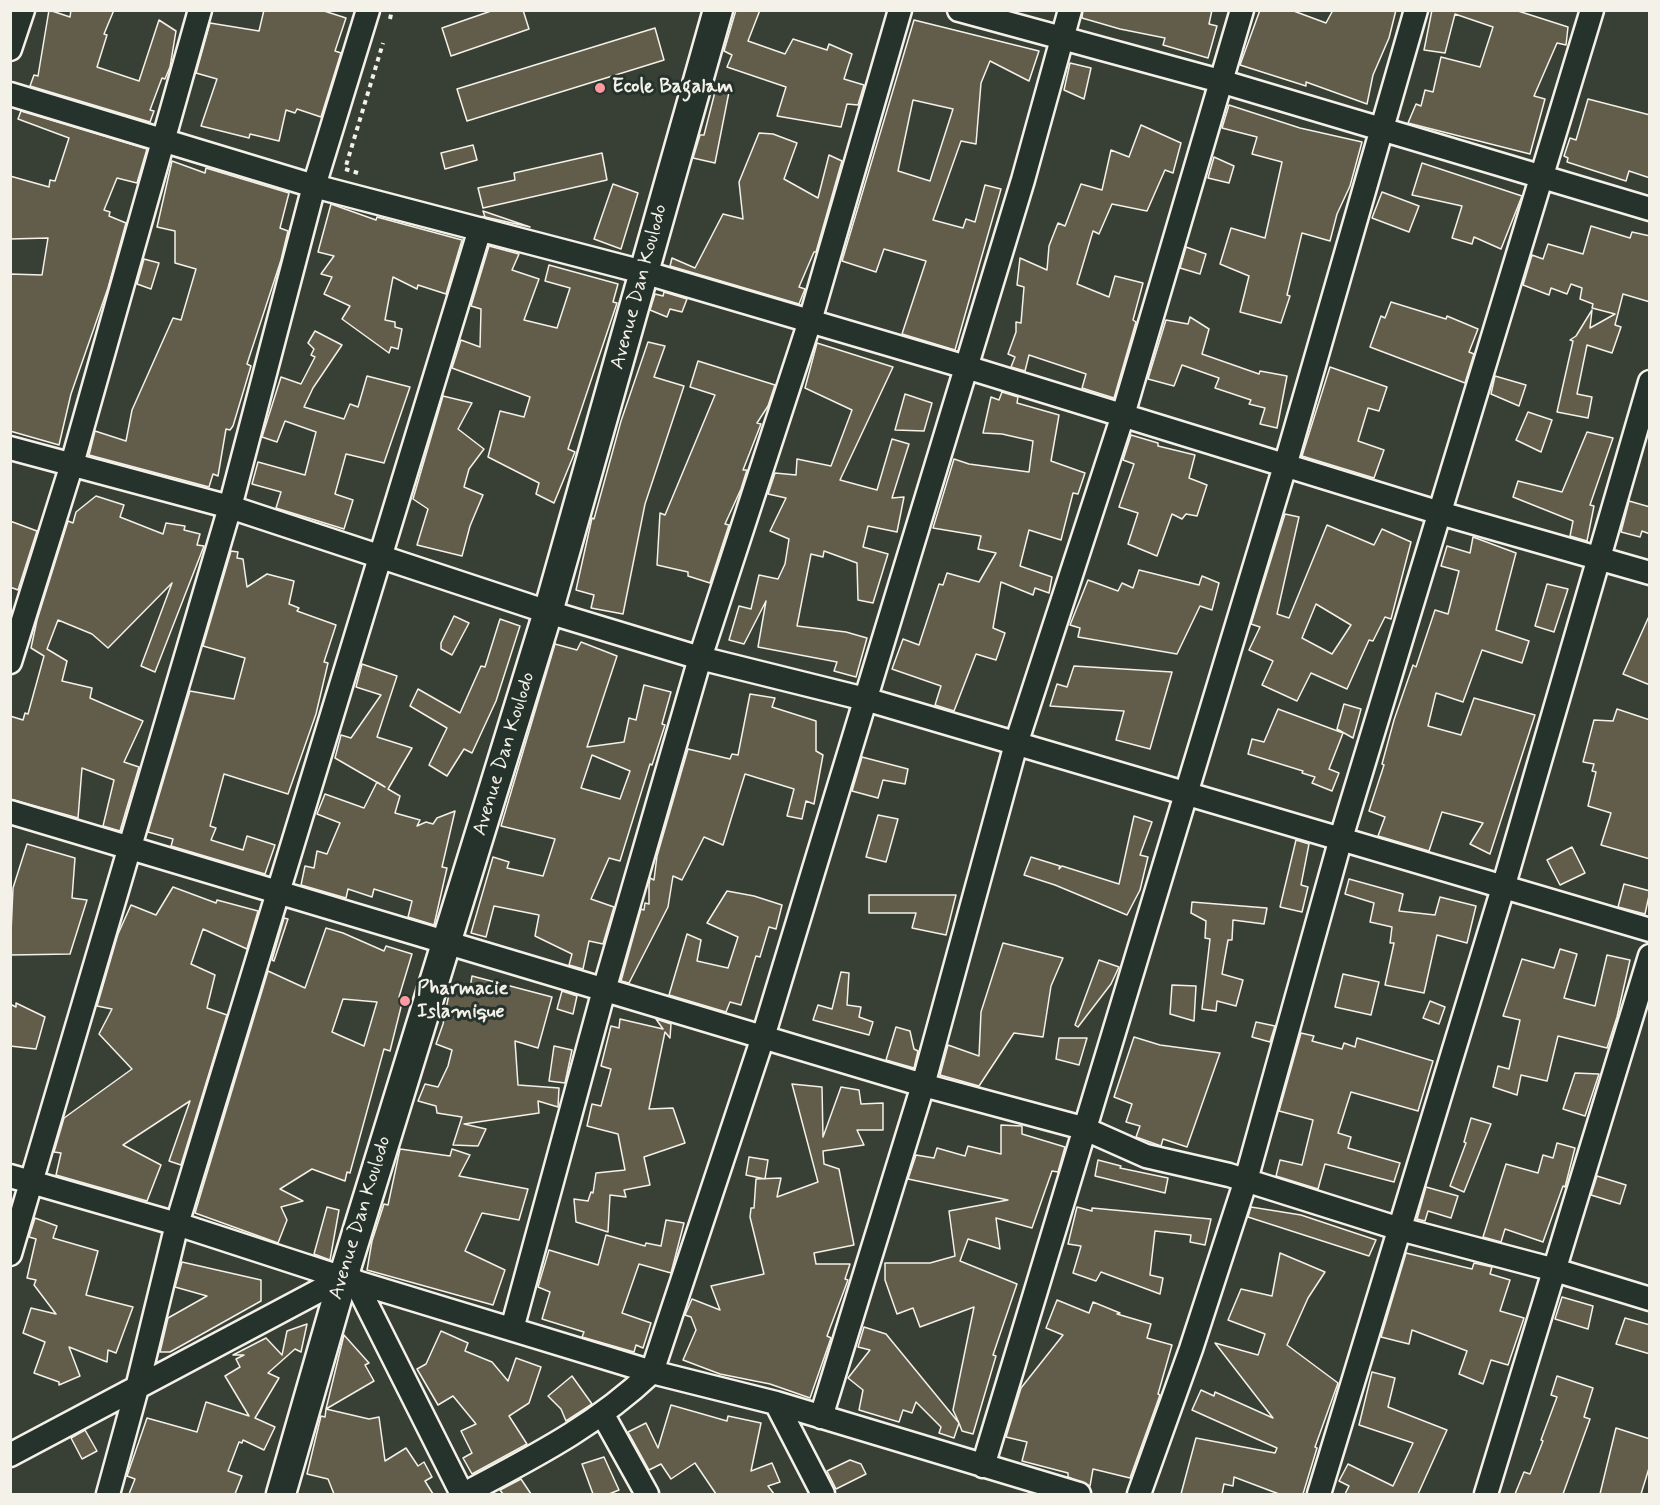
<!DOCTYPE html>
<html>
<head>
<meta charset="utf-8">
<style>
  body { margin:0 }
  #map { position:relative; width:1660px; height:1505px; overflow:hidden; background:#384036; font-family:Mynerve,sans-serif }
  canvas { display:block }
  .frame { position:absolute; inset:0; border:12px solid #f4f1e8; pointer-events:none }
</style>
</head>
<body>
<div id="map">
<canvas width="1660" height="1505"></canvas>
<div class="frame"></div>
</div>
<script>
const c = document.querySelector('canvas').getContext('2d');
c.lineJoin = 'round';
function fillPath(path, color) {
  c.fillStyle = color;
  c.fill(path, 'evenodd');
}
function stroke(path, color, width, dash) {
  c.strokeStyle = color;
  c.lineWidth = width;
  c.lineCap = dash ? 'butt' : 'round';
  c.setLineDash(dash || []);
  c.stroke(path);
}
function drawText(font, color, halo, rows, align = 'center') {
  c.font = font + ' Mynerve,sans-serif';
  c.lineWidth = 6;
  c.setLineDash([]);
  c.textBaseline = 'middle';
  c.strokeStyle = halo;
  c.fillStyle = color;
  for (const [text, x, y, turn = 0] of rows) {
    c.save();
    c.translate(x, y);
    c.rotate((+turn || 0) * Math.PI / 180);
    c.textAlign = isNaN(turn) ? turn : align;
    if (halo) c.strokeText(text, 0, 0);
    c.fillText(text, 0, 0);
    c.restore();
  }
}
const building = new Path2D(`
  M49 10 70 17 71 10H114L104 34 107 35 97 67 139 81 159 20 176 31 170 67 165 79 162 78 150 110 154 111 150 122 30 86 34 75 38 76Z
  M264 10H321L346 18 335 51 341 53 321 117 297 109 295 113 286 110 279 141 250 134 249 138 201 126 217 79 196 73 210 23 259 31Z
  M494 10H523L529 29 451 56 442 28Z
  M736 10H760L748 41 785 54 793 39 827 50 829 44 852 54 844 79 864 85 858 105 847 104 841 127 777 116 786 87 727 67 732 55 724 51Z
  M1083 10H1212L1209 24 1217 26 1208 58 1163 45 1165 38 1120 29 1082 18Z
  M1260 10H1291L1326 23 1333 10H1396L1389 38 1373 75 1367 104 1306 82V86L1240 65Z
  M1432 10H1515L1568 27 1566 45 1557 43 1534 96 1545 99 1530 154 1408 123 1416 104 1421 106 1425 90 1433 92 1441 57 1480 67 1493 27 1455 14 1445 53 1424 50Z
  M914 20 1039 51 1029 81 990 61 981 83 976 144 961 141 933 220 963 228 966 219 975 222 985 185 1001 189 955 350 902 334 926 261 884 249 876 272 842 261ZM913 100 953 109 930 181 898 171Z
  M655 28 664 60 467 121 457 89Z
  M1070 63 1091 68 1084 99 1064 90Z
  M717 84 730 87 715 163 693 158 700 135H704Z
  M1588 99 1650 115V178L1629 171 1626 181 1567 162 1568 158 1564 156 1570 138 1576 140Z
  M1229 105 1300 128 1362 142 1350 186 1337 214 1330 241 1302 233 1287 295 1290 296 1281 323 1240 312 1249 276 1220 264 1231 228 1265 238 1282 162 1252 154 1257 137 1222 128Z
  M21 111 147 149 137 183 117 178 104 210 110 212 109 216 126 223 108 288 71 394 59 445 10 431V274L42 275 48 238 10 239V176L49 187 50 180 55 181 69 138 18 119Z
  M1141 125 1181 143 1173 173 1165 170 1147 211 1112 204 1099 234 1093 231 1077 284 1109 297 1115 276 1143 283 1133 320 1136 322 1114 398 1082 388 1086 374 1029 355 1025 371 1011 367 1015 357 1008 354 1016 332V322L1021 323 1024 287 1017 285 1020 258 1047 270 1049 246 1058 223 1065 226 1081 184 1102 190 1111 150 1129 157Z
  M759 133 773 134 797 143 784 179 818 198 829 155 842 161 816 252H814L799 287 805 289 799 304 670 266 672 258 695 268 723 214 743 219 739 182Z
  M473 145 477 160 445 169 441 153Z
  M602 153 607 180 483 208 478 188 515 180 514 173Z
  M1214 157 1234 166 1229 183 1208 178Z
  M172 161 205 173 206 168 289 193 280 228 288 231 281 260 247 364 251 366 233 426 230 430 226 429 218 476 213 474 209 487 89 455 95 431 126 441 132 410 173 318 181 320 196 269 175 263V231L157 227Z
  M1422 163 1522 196 1501 249 1474 237 1472 244 1452 238 1462 206 1412 195Z
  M613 184 638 193 621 249 594 239Z
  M1382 192 1419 206 1409 232 1372 218Z
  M331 204 376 220 377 217 462 240 446 294 418 285 417 289 393 277 385 320 395 322V327L402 329 398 349 391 347 389 353 342 319 350 306 324 294 332 277 321 274 334 256 318 252Z
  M483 211 530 227 485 217Z
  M1591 226 1630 238 1632 232 1650 236V302L1623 294 1615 325 1621 327 1612 353 1587 345 1577 394 1592 397 1588 418 1557 412 1573 341 1570 340 1576 336 1592 310 1590 328 1615 314 1592 308 1593 304 1580 299 1582 288 1571 284 1567 294 1551 288 1549 295 1523 285 1532 255 1543 259 1548 244 1583 254Z
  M489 246 519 254 512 270 539 279 524 320 557 328 570 288 545 281 549 265 618 284 613 302 617 303 568 449 575 452 554 503 536 494 539 483 488 457 500 411 524 417 530 397 452 368 461 340 480 347 481 309 471 306Z
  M1186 247 1206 254 1200 274 1180 268Z
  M144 259 159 263 151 289 137 284Z
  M664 292 687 299 682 312 670 309 667 317 650 310 655 294 663 296Z
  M1391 302 1446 319 1447 316 1478 329 1469 352 1474 354 1465 383 1370 347 1381 316 1385 318Z
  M1190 317 1209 329 1202 354 1259 374 1260 371 1287 376 1277 428 1260 424 1265 408 1249 404 1251 400 1215 388 1219 378 1182 365 1174 386 1148 379 1166 320 1188 324Z
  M315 331 342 345 313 388 304 407 344 419 350 404 358 407 367 376 410 387 384 463 346 454 335 494 353 500 344 529 276 508 281 492 252 484 258 462 305 475 316 432 285 421 277 442 262 437 281 377 301 384 315 357 311 355 314 349 308 343Z
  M648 342 665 346 654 377 684 386 645 504 623 614 591 608 594 595 576 590 592 518 594 519 621 421Z
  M817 343 893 367 840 480 877 490 892 439 909 444 892 498 904 497 897 532 868 526 863 547 888 554 873 603 858 600 857 563 824 551 823 557 811 554 797 626 846 632 867 638 856 677 834 671 837 662 758 647 766 601 744 644 729 640 739 606 751 609 759 575 778 579 785 564 789 539 770 531 786 498 768 494 775 473 796 475 797 459 831 466 852 410 805 388Z
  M698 361 775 385 768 406 757 423 761 424 743 470H747L741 489 725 524 729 525 710 583 688 576V572L657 565 660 513 665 515 715 395 690 387Z
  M1330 367 1387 387 1379 411 1368 408 1358 441 1384 450 1374 478 1302 456Z
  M1495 376 1526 385 1519 406 1491 394Z
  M1002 392 1018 397 1017 403 1059 415 1051 461 1085 473 1078 494 1073 493 1061 540 1029 530 1020 566 1052 577 1049 593 1035 588 1033 595 1001 582 993 628 1005 633 996 660 976 654 954 711 935 705 941 686 892 669 903 639 919 645 939 584 943 585 947 573 979 582 996 553 978 549 981 536 933 528 954 459 969 464 1029 472 1033 441 1002 434 983 433 991 397 999 400Z
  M905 394 932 403 924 431 895 430Z
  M443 396 472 403 458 429 484 449 469 469 464 487 483 495 470 526 462 556 417 545 428 509 413 499Z
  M1528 412 1552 420 1541 452 1516 440Z
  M1587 432 1613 438 1590 505 1594 506 1587 541 1570 536 1573 521 1513 497 1518 481 1562 492Z
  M1131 435 1158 443V446L1195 455 1189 478 1207 485 1197 516 1186 514 1182 519 1172 514 1157 556 1128 544 1138 513 1119 507 1134 464 1123 460Z
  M96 496 124 505 120 517 163 534 166 523 185 526 184 530 200 534 197 545 204 546 155 672 141 666 172 583 108 648 92 634 58 620 47 649 67 661 62 681 92 688 90 698 143 721 124 762 139 767 120 831 103 826 114 780 82 768 78 818 10 799V716L23 720 25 713 28 714 44 656 31 648 37 620 68 521 73 523 76 512Z
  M1629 501 1650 507V534L1642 531 1640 537 1621 532Z
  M1285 514 1299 517 1277 614 1289 618 1327 525 1374 545 1382 529 1411 542 1391 619 1385 617 1373 641 1369 640 1347 689 1311 673 1297 701 1262 685 1273 661 1249 650 1260 627 1251 624ZM1316 604 1351 625 1332 654 1302 638Z
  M10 521 37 531 18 590 10 587Z
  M1473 537 1516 553 1496 630 1529 641 1522 663 1482 650 1463 702 1436 693 1428 726 1461 735 1474 698 1535 715 1490 854 1470 844 1483 823 1442 812 1429 851 1378 836 1385 817 1369 811 1384 765 1382 764 1394 720 1413 665 1416 667 1435 610 1448 614 1459 571 1441 566 1447 546 1470 553Z
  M231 551 238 552 237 558 243 559 247 587 267 574 294 581 289 604 299 608 297 611 336 625 324 662 328 663 316 714 288 794 224 774 210 826 216 828 211 840 243 850 247 836 275 845 265 874 171 846 173 839 148 832 190 691 234 699 245 658 203 646Z
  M1139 570 1199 585 1202 576 1219 583 1212 610 1200 606 1177 654 1078 637 1080 628 1070 625 1088 580 1118 591 1122 583 1133 588Z
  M1547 584 1568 589 1554 632 1535 626Z
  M1650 614V685L1623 674Z
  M454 616 469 623 452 655 441 649V643Z
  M500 619 520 626 496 701 472 753 464 749 447 776 429 765 447 728 410 706 418 689 460 713 481 666 485 667Z
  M581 642 617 656 587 747 624 742 629 718 636 720 644 685 671 692 662 724 665 725 652 765 650 764 620 861 609 858 591 899 614 907 603 944 589 941 583 969 569 965 572 954 535 936 539 915 494 906 486 937 471 933 493 857 509 862 507 868 543 876 555 839 501 826 555 644 577 650ZM592 755 630 771 620 799 581 788Z
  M362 664 397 676 377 737 412 748 388 789 400 796 395 813 420 820 417 826 426 822 433 824 437 818 455 811 442 867 447 868 434 925 408 917 412 901 374 889 372 897 348 889 346 898 301 885 305 866 314 868 317 851 327 854 340 823 317 814 325 794 364 808 377 782 385 787 335 758 341 735 351 738 381 695 356 687Z
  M1074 666 1172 672 1150 749 1116 740 1124 711 1050 706 1057 684 1067 687Z
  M750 694 775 698 772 707 816 721V751L823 755 814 804 806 801 802 819 787 816 794 789 745 774 723 845 704 837 682 880 673 876 668 907 629 983 621 981 641 909 644 910 645 903 649 904V885L650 878 654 880 657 856 688 749 730 759 732 754 738 755Z
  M1344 704 1361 709 1353 738 1337 729Z
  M1278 709 1343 733 1329 769 1339 773 1332 791 1312 783 1315 777 1302 773 1303 771 1248 754 1252 739 1264 742Z
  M1617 709 1650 720V859L1601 845 1611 813 1588 806 1596 772 1592 771 1594 764 1583 762 1594 720 1613 721Z
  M862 757 908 769 905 784 883 780 878 798 852 791Z
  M878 815 898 819 886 862 866 857Z
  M1134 816 1152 822 1140 855 1148 857 1140 890 1127 915 1055 885 1024 875 1031 857 1060 866 1059 869 1062 866 1119 884Z
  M1296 840 1309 844 1301 885 1308 887 1302 912 1280 907Z
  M27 844 75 858 72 898 87 900 70 954 10 955 13 888Z
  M1572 847 1585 873 1560 885 1547 860Z
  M1349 879 1403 894 1399 911 1435 915 1440 897 1476 906 1467 943 1437 935 1424 993 1385 985 1394 943H1390L1392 927 1370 922 1374 903 1345 894Z
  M1624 884 1650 891 1645 914 1618 907Z
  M173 887 216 903 217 900 258 911 247 949 203 929 191 964 215 975 207 1008 227 1015 181 1165 169 1161 190 1101 123 1145 161 1165 147 1201 56 1175 61 1153 54 1152 64 1118 132 1069 99 1034 112 1009 97 1006 118 934 131 905 156 915Z
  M727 891 754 896 782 905 776 929 769 927 760 957 756 956 741 1005 730 1002 726 1012 669 995 687 934 701 940 697 961 728 968 738 937 707 923Z
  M869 895H956L946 935 912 928 916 913H869Z
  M1192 902 1267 908 1264 924 1233 920 1232 940H1228L1222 974 1243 980 1236 1006 1217 1001 1216 1011 1202 1009 1210 939 1205 938 1206 921 1191 913Z
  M284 918 288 919 274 961 272 960Z
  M326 928 343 933 384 951 386 946 412 954 399 997 403 999 390 1051 384 1049 350 1173 347 1172 345 1181 312 1169 280 1189 303 1201 281 1207 287 1220 278 1243 195 1213 268 971 305 988ZM343 999 377 1002 364 1046 332 1032Z
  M1003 943 1063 958 1051 986 1043 1037 1014 1033 979 1086 940 1075 948 1045 979 1056 981 1012Z
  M1560 949 1577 954 1564 998 1595 1006 1607 955 1630 960 1617 1017 1607 1048 1558 1036 1547 1081 1521 1075 1517 1095 1493 1087 1498 1066 1509 1069 1520 1020 1503 1016 1522 959 1554 968Z
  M1099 960 1119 967 1111 984 1078 1027 1075 1025Z
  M841 972 849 973 847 1005 861 1007 859 1017 873 1022 869 1035 813 1020 818 1005 832 1009Z
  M1343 974 1379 982 1371 1015 1335 1007Z
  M472 976 552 997 538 1048 515 1041 518 1085 559 1088 558 1107 538 1101 539 1113 464 1124 486 1129 478 1146 453 1145 462 1117 437 1113 436 1106 418 1101 425 1084 438 1087 448 1066 452 1050 436 1044 443 1024 451 984 470 988Z
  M1172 985 1196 986 1194 1021 1170 1014Z
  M562 991 577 996 573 1014 557 1009Z
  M1430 1001 1445 1007 1439 1024 1423 1018Z
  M16 1003 45 1017 36 1049 10 1046V1004L16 1007Z
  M620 1019 663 1029 656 1019 671 1024 670 1038 665 1032 649 1109 673 1108 685 1143 644 1157 650 1185 624 1190 626 1197 610 1195 608 1232 576 1222 574 1199 588 1201 591 1192 593 1193 596 1173 625 1170 618 1134 587 1126 592 1104 601 1106 611 1069 601 1066 611 1026 619 1028Z
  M1256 1022 1275 1026 1270 1042 1252 1037Z
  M896 1027 910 1031 914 1049 918 1051 914 1068 886 1060Z
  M1301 1033 1314 1036 1312 1041 1342 1049 1344 1043 1355 1047 1357 1038 1433 1061 1418 1111 1351 1092 1338 1133 1351 1137 1348 1148 1400 1163 1394 1182 1325 1164 1318 1189 1276 1176 1280 1160 1302 1165 1313 1120 1279 1111Z
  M1134 1037 1160 1045 1220 1053 1187 1147 1163 1139 1161 1146 1136 1137 1140 1126 1126 1122 1132 1104 1114 1097Z
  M1059 1038H1087L1079 1065 1056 1059Z
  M554 1046 572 1050 565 1083 549 1081Z
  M1575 1073 1599 1074 1585 1116 1563 1109Z
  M792 1084 822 1087 823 1137 841 1087 859 1090 861 1104 883 1103V1130H857L864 1145 823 1151 824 1164 839 1169 854 1245 814 1253 816 1264H850L845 1279 848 1280 827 1336 831 1338 810 1398 770 1384 720 1374 683 1360 696 1330 691 1317 685 1315 692 1299 720 1310 711 1286 764 1274 750 1217 751 1208H754L756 1179 781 1178 777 1197 818 1182Z
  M1471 1118 1491 1124 1464 1192 1450 1186 1466 1143 1464 1142Z
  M1001 1125 1022 1126V1134L1065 1147 1058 1172 1052 1171 1032 1228 996 1218 1000 1249 968 1239 960 1261 1017 1284 993 1355 996 1356 973 1434 962 1431 959 1423 954 1438 939 1433 941 1427 916 1402 912 1413 903 1410 899 1422 859 1410 863 1390 848 1378 870 1350 858 1347 864 1327 886 1334 959 1423 953 1410 974 1307 920 1327 913 1308 897 1314 885 1280V1263H930L955 1256 949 1211 1008 1200 908 1179 916 1155 934 1158 937 1148 965 1156 968 1146 1001 1154Z
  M1557 1143 1575 1148 1565 1187 1563 1186 1543 1242 1505 1229 1501 1242 1483 1237 1506 1164 1538 1173 1543 1155 1553 1158Z
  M400 1149 450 1156 452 1149 470 1155 459 1176 528 1189 519 1220 482 1213 465 1251 505 1270 493 1305 367 1270 372 1241 384 1204 388 1205Z
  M749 1157 768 1160 765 1179 746 1175Z
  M1098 1160 1121 1166 1120 1168 1168 1178 1165 1193 1095 1176Z
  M1597 1176 1626 1185 1620 1204 1591 1195Z
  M1426 1187 1458 1196 1451 1218 1428 1211 1425 1221 1417 1219Z
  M327 1207 339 1210 330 1260 314 1254Z
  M1077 1207 1092 1211V1208L1211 1219 1205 1245 1190 1242 1191 1235 1155 1231 1150 1275 1163 1278 1160 1294 1101 1272 1096 1281 1073 1273 1081 1246 1068 1244Z
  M1251 1207 1301 1215 1376 1240 1369 1256 1248 1217Z
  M35 1218 57 1226 53 1238 98 1251 86 1295 133 1307 116 1353 108 1350 107 1362 69 1347 80 1376 59 1385V1382L34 1373 45 1342 23 1333 31 1308 56 1314 34 1285 36 1280 27 1278 36 1239 29 1237Z
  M666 1220 684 1223 671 1273 639 1264 622 1313 651 1323 643 1348 636 1345 634 1352 582 1337 584 1332 542 1319 550 1292 538 1287 549 1250 598 1265 606 1235 645 1246 646 1243 661 1246Z
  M1280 1253 1325 1272 1308 1298 1287 1345 1338 1383 1315 1447 1317 1448 1303 1494H1279L1234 1477 1233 1486 1224 1484 1222 1494H1181L1196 1438 1275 1453 1277 1448 1192 1410 1201 1390 1214 1396 1215 1392 1273 1418 1215 1343 1258 1355 1265 1334 1228 1320 1241 1289 1272 1296Z
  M1406 1253 1472 1269 1474 1263 1492 1267 1490 1274 1510 1280 1500 1311 1524 1318 1508 1365 1491 1360 1483 1384 1459 1374 1467 1351 1412 1330 1409 1344 1381 1337Z
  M182 1262 261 1280V1301L170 1352H160L168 1318 207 1296 175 1287Z
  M1562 1297 1593 1306 1588 1329 1555 1319Z
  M1057 1300 1089 1313 1093 1302 1120 1313 1117 1314 1151 1324 1147 1338 1172 1345 1158 1394 1160 1395 1130 1478 1093 1469 1090 1486 1068 1477V1473L1022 1461 1027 1442 1006 1437 1021 1388 1063 1335 1046 1328Z
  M1625 1318 1650 1325V1354L1616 1344Z
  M307 1324 301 1352 295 1349 268 1373 279 1378 255 1418 275 1427 264 1450 243 1440 242 1443 239 1442 228 1471 242 1476 235 1494H129L135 1479 127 1476 147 1418 197 1432 206 1402 249 1416 225 1376 240 1367 236 1359 244 1355H233L266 1338 282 1355 287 1331Z
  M441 1331 468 1343 465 1351 492 1362 508 1381 516 1358 541 1367 529 1403 509 1416 527 1444 472 1474 463 1458 472 1453 461 1431 476 1424 453 1396 438 1405 417 1369 426 1364Z
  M344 1335 369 1363 365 1365 374 1381 326 1409Z
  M1372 1372 1395 1378 1388 1407 1447 1430 1418 1494H1345L1349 1486 1339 1481 1348 1464 1393 1486 1413 1443 1359 1425Z
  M572 1376 592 1404 566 1421 561 1409 548 1396Z
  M1557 1376 1593 1388 1584 1417 1590 1419 1563 1494H1515L1524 1472 1530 1474 1543 1441 1541 1440 1557 1397 1551 1395Z
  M671 1405 727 1421 728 1416 761 1423 751 1471 772 1463 780 1482 768 1486 774 1494H716L695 1463 671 1479 661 1464 649 1470 628 1432 646 1423 658 1448Z
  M326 1409 369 1419 379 1417 385 1461 406 1448 418 1466 424 1462 432 1477 425 1481 433 1494H334L328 1479 307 1474 321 1416 325 1417Z
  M1616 1428 1650 1439V1465L1641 1494H1600Z
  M85 1430 97 1451 82 1459 71 1438Z
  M604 1457 619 1490 609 1494H593L582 1464Z
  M850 1460 861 1464 866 1474 836 1489 827 1471Z
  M521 1479 531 1494H503L500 1490Z`);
fillPath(building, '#625d4b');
stroke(building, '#f4f1e8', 1.5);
const minor = new Path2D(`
  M959 10 1220 81 1650 209
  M10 49 23 10
  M10 94 314 186 643 272 966 367 1440 513 1650 573
  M10 448 230 507 548 612 700 658 865 699 1650 930
  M10 662 72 464 200 10
  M10 812 923 1085 1083 1128 1146 1156 1229 1175 1400 1229 1555 1270 1650 1299
  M10 1176 177 1224 343 1278 652 1372 776 1403 1079 1494
  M10 1254 230 507 314 186 368 10
  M355 1281 462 1494
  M512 1329 604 990 700 658 810 321 900 10
  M776 1403 823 1494
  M603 1415 647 1494
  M821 1417 923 1085 1016 744 1123 415 1242 10
  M10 1455 343 1278
  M983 1466 1285 466 1416 10
  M108 1494 137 1388 177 1224 480 229
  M464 1494C533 1457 594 1427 652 1372L763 1037 1023 180 1070 10
  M1139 1494 1191 1349 1246 1180 1341 838 1592 10
  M1319 1494 1503 888 1650 382
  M1486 1494 1650 956`);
const tertiary = new Path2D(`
  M281 1494 343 1278 548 612 718 10`);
stroke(minor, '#f4f1e8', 27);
stroke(tertiary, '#f4f1e8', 33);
stroke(new Path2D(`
  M390 19 392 10
  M358 173 345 169 383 43`), '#f4f1e8', 4, [4.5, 4.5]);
stroke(minor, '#26332d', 22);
stroke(tertiary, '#26332d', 28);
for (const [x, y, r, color] of [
  [600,88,6,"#ff9aa2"],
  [405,1001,6,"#ff9aa2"]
]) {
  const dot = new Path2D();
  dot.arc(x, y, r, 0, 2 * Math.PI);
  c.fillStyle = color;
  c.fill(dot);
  stroke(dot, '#26332d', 2);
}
drawText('bold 20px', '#f4f1e8', '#26332d', [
  ["Ecole Bagalam",612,88],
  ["Pharmacie",417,990],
  ["Islamique",417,1013]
], 'left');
drawText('20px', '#f4f1e8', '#26332d', [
  ["Avenue Dan Koulodo",640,287,-75],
  ["Avenue Dan Koulodo",505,754,-73],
  ["Avenue Dan Koulodo",361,1218,-73]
]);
</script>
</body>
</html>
